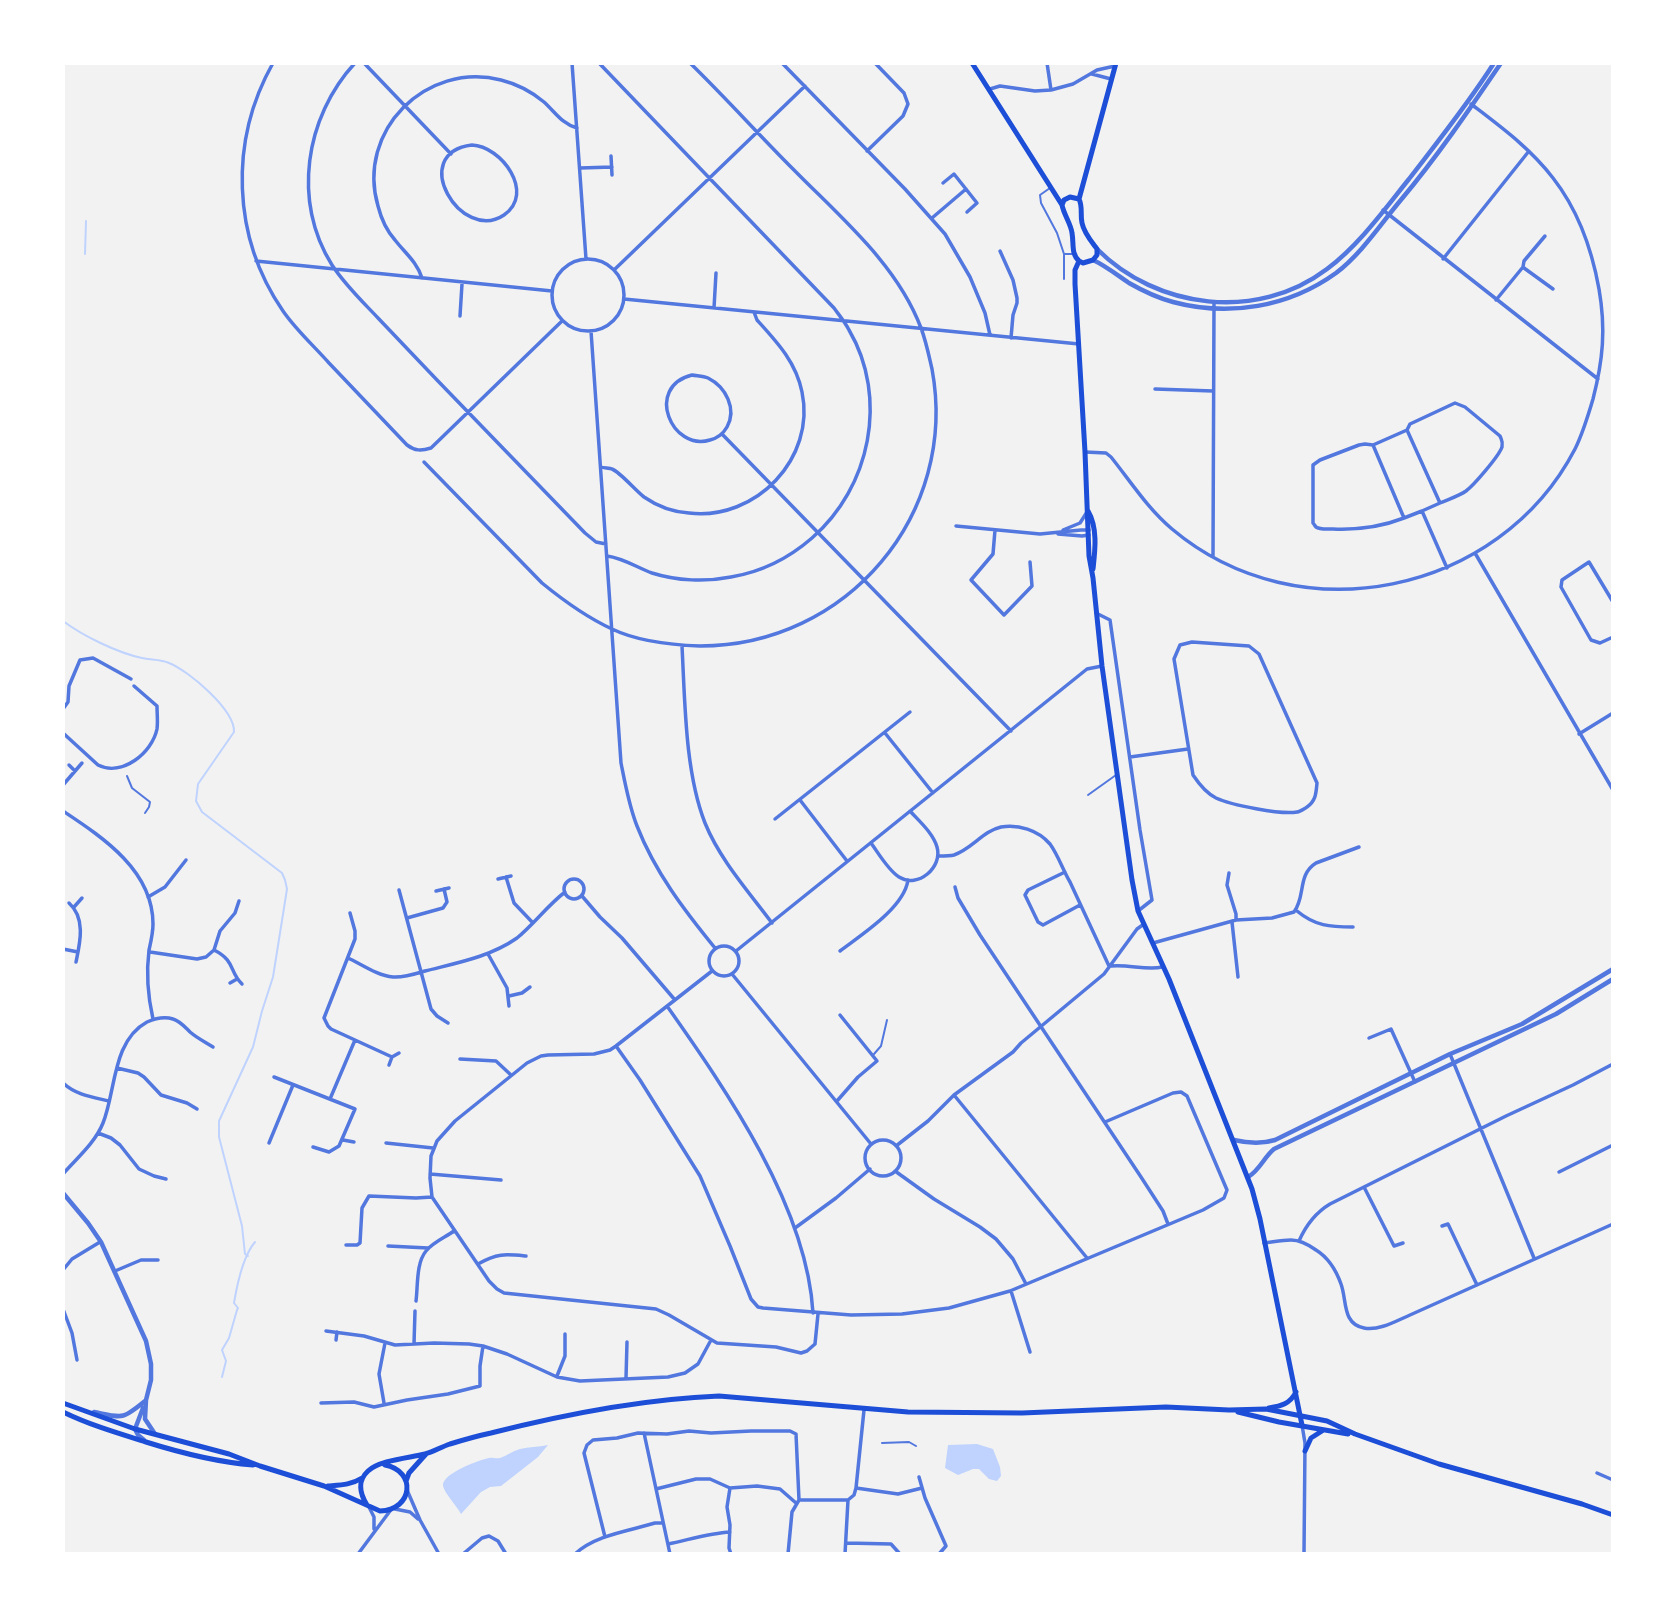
<!DOCTYPE html>
<html>
<head>
<meta charset="utf-8">
<style>
  body { margin:0 }
  #map { position:relative; width:1676px; height:1617px; overflow:hidden; background:#f2f2f2; font-family:"PT Sans Narrow",sans-serif }
  canvas { display:block }
  .frame { position:absolute; inset:0; border:65px solid #fff; pointer-events:none }
</style>
</head>
<body>
<div id="map">
<canvas width="1676" height="1617"></canvas>
<div class="frame"></div>
</div>
<script>
const c = document.querySelector('canvas').getContext('2d');
c.lineJoin = 'round';
function fillPath(path, color) {
  c.fillStyle = color;
  c.fill(path, 'evenodd');
}
function stroke(path, color, width, dash) {
  c.strokeStyle = color;
  c.lineWidth = width;
  c.lineCap = dash ? 'butt' : 'round';
  c.setLineDash(dash || []);
  c.stroke(path);
}
fillPath(new Path2D(`
  M977 1444 993 1449 1000 1467 1001 1476 997 1481 989 1479 979 1469H973L958 1475 945 1468 948 1445Z
  M548 1445 538 1457 501 1486 490 1487 481 1492 461 1514C457 1506 445 1494 443 1486 441 1474 479 1460 489 1458 492 1457 496 1459 500 1458 507 1456 512 1451 520 1449 529 1447 538 1447 548 1445Z`), '#bfd3fe');
stroke(new Path2D(`
  M85 254 86 221
  M63 621C83 636 118 653 142 658 151 660 161 659 169 663 189 671 235 710 234 732L198 784 196 801 202 812 282 873 285 880 287 889 273 977 262 1011 253 1047 219 1121V1137L242 1226 245 1254 248 1256
  M222 1377 226 1361 222 1350 229 1338 237 1310 238 1308 234 1303C237 1285 243 1256 255 1242`), '#bfd3fe', 2);
stroke(new Path2D(`
  M1050 188 1040 195 1041 203 1057 233 1064 254H1073
  M1064 255V279
  M127 776 132 788 150 802 149 807 145 813
  M1088 795 1116 775
  M874 1054 881 1046 887 1020
  M882 1443 909 1442 916 1446`), '#5277de', 2);
stroke(new Path2D(`
  M273 63C229 141 232 237 283 311 296 330 314 346 329 363 355 390 381 418 407 445 415 451 421 451 431 448L562 321
  M355 63C305 117 292 202 332 265 345 285 362 301 378 318 397 338 417 359 437 380 486 431 536 482 585 533L596 542 606 544
  M364 63 451 154
  M572 63 586 259
  M599 63 834 308C839 315 845 322 849 330 889 398 870 488 812 538 789 558 761 572 731 577 706 582 677 581 652 573 638 568 623 558 607 556
  M782 63 905 189 945 234 970 277 985 313 990 335
  M1047 63 1051 90
  M1092 74 1111 79
  M990 89 1000 86 1035 91 1051 90 1073 84 1097 70 1115 66
  M472 145C501 146 536 193 504 215 461 244 407 153 472 145Z
  M867 151 903 116 908 104 904 93 875 63
  M611 156 612 175
  M580 168 612 167
  M943 183 954 174 977 203 967 212
  M1383 210 1598 379
  M932 218 966 189
  M1000 251 1013 280 1017 298V303L1013 315 1011 338
  M1443 259 1529 151
  M552 295a36 36 0 1 1 72 0a36 36 0 1 1-72 0Z
  M256 261 552 291
  M1524 268 1553 289
  M614 270 805 86
  M422 278C417 262 405 253 395 240 387 231 381 218 378 206 356 131 426 61 501 80 517 84 532 92 544 102 555 112 562 124 577 128
  M624 299 1079 344
  M1496 300 1523 267 1524 261 1545 236
  M714 308 716 273
  M460 316 462 284
  M591 331 621 763C625 783 629 806 637 826 655 872 684 910 715 948
  M692 375C697 376 703 376 708 378 726 387 737 409 727 427 723 434 718 438 710 440 672 452 644 387 692 375Z
  M1155 389 1213 391
  M1407 430 1410 424 1455 403 1465 407 1500 436C1502 441 1503 441 1502 447 1499 456 1474 485 1466 491 1459 496 1449 499 1440 503
  M722 434 1011 731
  M1373 445 1365 444 1359 445 1320 460 1313 465V523C1314 524 1315 526 1316 527 1320 530 1328 529 1333 529 1357 530 1381 527 1404 518
  M1085 452 1106 453 1111 457C1131 482 1148 509 1172 529 1299 636 1499 595 1575 449 1583 433 1588 416 1593 399 1603 360 1606 329 1599 289 1592 250 1578 210 1553 178 1530 148 1501 127 1471 104
  M424 462 542 583C564 601 586 617 612 629 639 642 671 645 700 646 847 646 959 514 932 369 929 356 926 341 921 328 897 264 840 217 793 169 758 134 725 97 690 63
  M601 467C603 468 610 468 612 469 620 472 635 490 644 497 657 506 673 512 689 513 756 521 816 458 802 392 796 362 777 342 757 320L754 312
  M1422 511 1440 503 1407 430 1373 445 1404 518 1422 511 1447 568
  M956 526 1040 534 1081 530H1089
  M995 530 993 554 971 580 1004 615 1032 586 1030 562
  M1063 530 1080 523 1087 512
  M1058 534 1082 536 1089 535
  M1475 553 1613 790
  M1213 556 1214 303
  M1613 602 1589 562 1562 580 1561 587 1591 640 1600 643 1613 637
  M1096 613 1110 620 1140 830 1152 900 1138 911
  M1192 642 1249 646 1259 654 1317 783C1316 793 1316 801 1307 807 1306 808 1299 812 1297 812 1281 815 1231 805 1216 798 1206 793 1199 784 1193 775L1174 659 1180 645Z
  M682 646C685 702 685 772 705 823 720 860 749 892 772 923
  M63 709 68 702 69 686 80 660 93 658 131 679
  M63 733 98 765C122 777 152 753 157 729 158 721 157 714 157 706L134 686
  M885 733 933 793
  M1579 734 1613 713
  M1130 757 1188 749
  M69 765 75 771
  M63 785 82 763
  M800 800 847 861
  M63 811C102 837 153 870 153 924 153 933 151 941 149 950 146 974 148 997 153 1019
  M775 819 910 712
  M871 843C879 854 888 870 899 877 918 889 943 867 937 847 933 833 919 821 910 811
  M938 856C944 856 950 856 954 855 972 849 983 831 1001 827 1018 824 1038 830 1050 844 1058 855 1063 870 1070 882 1083 910 1096 938 1109 966
  M1065 872 1028 890 1025 895 1038 922 1043 925 1080 905
  M1229 873 1227 885 1236 914V920
  M506 877 514 903 533 923
  M564 889a10 10 0 1 1 20 0a10 10 0 1 1-20 0Z
  M498 879 511 876
  M955 887 958 898 980 935 1141 1177 1163 1211 1168 1224
  M399 890 431 1009 437 1016 448 1023
  M436 891 449 888
  M582 896 600 917 622 938 675 1000
  M148 897 165 887 186 860
  M69 903C86 918 80 943 76 962
  M74 907 82 898
  M1297 911C1315 926 1330 927 1353 927
  M350 913 355 931V939L324 1018 328 1026 331 1029 392 1057
  M407 918 443 908 447 902 444 889
  M1232 922 1238 977
  M1153 943 1236 920 1272 918 1294 912C1306 896 1297 875 1316 863L1359 847
  M709 961a15 15 0 1 1 30 0a15 15 0 1 1-30 0Z
  M63 949 78 952
  M214 950C236 961 229 972 242 984
  M736 951 1087 669 1102 666
  M840 951C861 935 904 908 908 880
  M150 952 197 959 206 957 214 950 220 931 235 913 239 901
  M488 954 507 988 509 1006
  M348 958C361 964 378 976 393 977 403 978 415 974 425 971 456 963 490 957 517 938 534 924 547 906 565 892
  M1111 966C1128 964 1148 971 1162 967
  M712 971 616 1046 610 1050 594 1054 548 1055 541 1056 527 1063 455 1121 437 1141 431 1156 430 1178 432 1197 489 1281 497 1289 504 1293 656 1309 669 1315 717 1343 776 1347 801 1353 807 1351 815 1344 818 1314
  M732 974 871 1144
  M230 983 237 979
  M509 996 522 993 530 987
  M667 1006C727 1091 807 1207 813 1313
  M1369 1038 1391 1029 1415 1082
  M616 1046 640 1080 700 1176 730 1246 751 1299 758 1307 763 1308 851 1315 902 1314 949 1308 1010 1291 1203 1210 1224 1198 1227 1190 1187 1096 1181 1092 1173 1093 1105 1122
  M1450 1054 1534 1258
  M460 1059 496 1061 511 1075
  M389 1065 392 1057 399 1053
  M117 1068 138 1073 144 1077 161 1095 187 1103 197 1109
  M274 1077 355 1109 339 1146 329 1152 313 1147
  M63 1083C76 1095 92 1097 109 1101
  M954 1095 1087 1258
  M330 1099 355 1040
  M837 1101 858 1077 877 1061 840 1015
  M98 1133 111 1138 120 1145 139 1169 154 1176 166 1179
  M343 1140 354 1142
  M865 1158a18 18 0 1 1 36 0a18 18 0 1 1-36 0Z
  M269 1143 293 1085
  M386 1143 433 1148
  M896 1146 928 1121 954 1095 1013 1052 1021 1043 1104 974 1137 929 1144 924
  M895 1171 934 1199 980 1227 996 1239 1013 1259 1026 1284
  M1559 1172 1613 1145
  M63 1174C77 1158 95 1143 103 1123 116 1091 112 1041 147 1022 156 1018 164 1016 173 1019 180 1021 185 1027 190 1032 197 1038 205 1042 213 1047
  M430 1174 501 1180
  M1364 1187 1394 1246 1403 1243
  M1442 1226 1448 1224 1477 1285
  M795 1228 836 1198 870 1169
  M1299 1241C1306 1225 1315 1213 1330 1204L1506 1116 1573 1085 1613 1064
  M1264 1243C1273 1242 1282 1240 1291 1240 1300 1240 1309 1245 1316 1250 1329 1258 1336 1270 1341 1284 1347 1300 1342 1324 1364 1328 1379 1331 1396 1321 1410 1315L1613 1224
  M346 1245H357L360 1243 362 1208 369 1196 416 1198 432 1197
  M388 1246 428 1248
  M478 1264C497 1253 505 1254 526 1256
  M63 1270 72 1259 100 1242
  M115 1271 141 1260H158
  M1011 1291 1030 1352
  M416 1301C418 1286 416 1263 426 1251 433 1242 446 1237 454 1231
  M63 1309 72 1333 77 1360
  M326 1331 364 1336 395 1345 434 1343 469 1344 483 1346 507 1354 557 1377 580 1381 668 1377 685 1373 698 1364 711 1340
  M336 1340 337 1332
  M414 1344 415 1311
  M557 1376 565 1356V1334
  M626 1378 627 1342
  M321 1403 354 1402 374 1407 407 1400 448 1394 480 1386V1366L483 1346
  M384 1403 379 1374 385 1343
  M1302 1425 1305 1443 1304 1554
  M644 1433 670 1554
  M1597 1473 1613 1480
  M919 1477 925 1498 946 1546 939 1554
  M730 1488 727 1507 730 1525 729 1548 731 1554
  M856 1488 898 1494 922 1488
  M656 1489 696 1479H710L730 1488 757 1486 780 1489 796 1503
  M407 1490 420 1520 439 1554
  M369 1507 374 1517V1529
  M395 1509 410 1512 418 1519
  M605 1537 584 1453 587 1445 593 1440 617 1438 638 1433 667 1434 689 1431 711 1433 751 1431H790L796 1434 799 1500
  M846 1543 891 1544 900 1554
  M668 1544C688 1540 710 1533 730 1532
  M358 1554 390 1511
  M463 1554 482 1538 489 1536 498 1541 506 1554
  M575 1554C595 1535 629 1531 655 1523H663
  M788 1554 792 1512 799 1500H848L854 1495 856 1488 864 1410
  M845 1554 848 1500`), '#5277de', 3.5);
stroke(new Path2D(`
  M1097 249C1157 309 1257 322 1327 269 1359 245 1384 210 1409 179 1439 140 1468 104 1494 63
  M1093 260C1106 266 1117 275 1129 283 1143 291 1158 298 1173 302 1229 317 1289 307 1336 273 1361 254 1380 225 1400 201 1437 157 1469 110 1501 63
  M1234 1140C1247 1143 1262 1144 1275 1140L1450 1054 1522 1024 1613 969
  M1248 1177C1260 1170 1264 1157 1274 1149L1556 1014 1613 979
  M63 1193 88 1223 101 1242 146 1341 151 1364V1380L146 1400 145 1419 155 1434
  M143 1408 135 1429 138 1435 144 1440
  M94 1412C123 1418 122 1420 145 1401`), '#5277de', 4.5);
stroke(new Path2D(`
  M972 63 1062 205C1064 215 1071 224 1072 233 1074 244 1071 254 1079 261
  M1079 199 1116 63
  M1079 199C1083 207 1080 214 1082 223 1084 233 1091 241 1097 249V255L1093 260 1083 263 1079 261
  M1062 205 1064 200 1070 197 1079 199
  M1079 261 1075 270V284L1085 452 1089 556 1093 578 1102 666 1132 880 1138 911 1169 979 1252 1189 1260 1219 1302 1425
  M1088 511C1098 528 1095 551 1093 569`), '#1d4ed8', 5);
stroke(new Path2D(`
  M63 1403 135 1429 229 1454 260 1466 324 1486 380 1511C413 1510 417 1471 385 1465
  M1269 1408C1281 1406 1290 1404 1296 1392
  M63 1412C90 1425 117 1433 146 1442 181 1453 216 1462 253 1465
  M1238 1412 1279 1422 1348 1434
  M1305 1451 1311 1438 1322 1431
  M406 1481 409 1473 426 1454
  M328 1486C341 1485 351 1485 362 1478
  M367 1505C360 1494 357 1481 368 1471 380 1460 409 1458 425 1454 433 1452 441 1447 450 1444 463 1440 477 1436 491 1433 566 1414 642 1399 719 1396L908 1412 1022 1413 1166 1407 1229 1410 1266 1409 1327 1421 1355 1434 1439 1464 1582 1504 1613 1515`), '#1d4ed8', 5);
</script>
</body>
</html>
